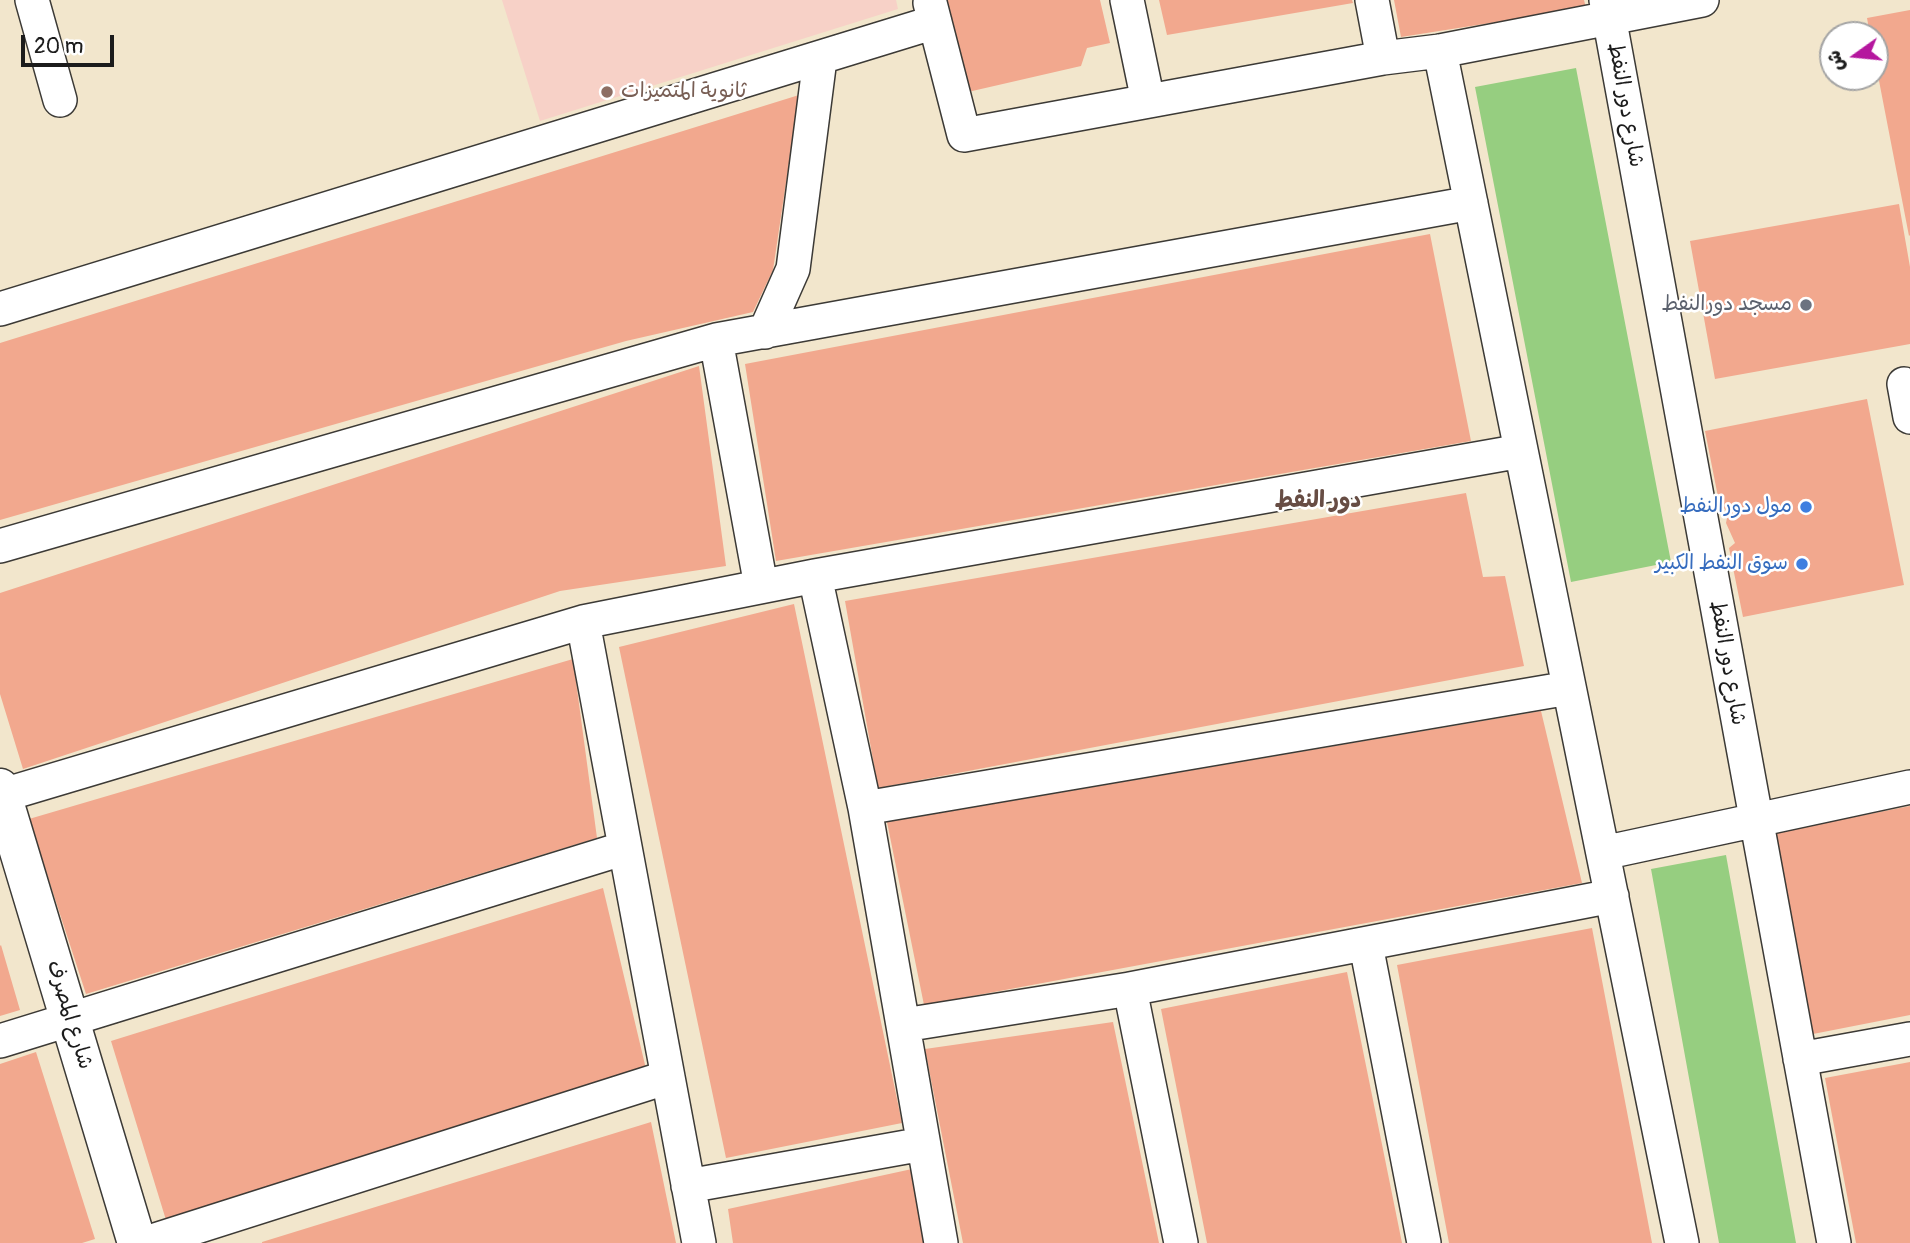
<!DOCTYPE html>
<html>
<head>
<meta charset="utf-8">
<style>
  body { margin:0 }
  #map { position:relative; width:1910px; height:1243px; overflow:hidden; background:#f2e6cc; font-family:Pangolin,"Playpen Sans Arabic",sans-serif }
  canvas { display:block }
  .north { position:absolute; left:1819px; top:21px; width:70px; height:70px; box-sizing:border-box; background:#fff; border:2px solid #a4a4a4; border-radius:50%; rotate:255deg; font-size:19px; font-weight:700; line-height:28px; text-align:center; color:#1c1c1c }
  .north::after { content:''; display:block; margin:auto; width:24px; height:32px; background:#b5179e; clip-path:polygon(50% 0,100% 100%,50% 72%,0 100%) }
  .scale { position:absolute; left:21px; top:35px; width:93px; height:32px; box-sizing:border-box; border:4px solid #1c1c1c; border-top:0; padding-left:9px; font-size:21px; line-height:24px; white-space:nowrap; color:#1c1c1c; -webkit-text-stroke:5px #fff; paint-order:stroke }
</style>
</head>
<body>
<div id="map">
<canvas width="1910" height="1243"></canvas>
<div class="north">ش</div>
<div class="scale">20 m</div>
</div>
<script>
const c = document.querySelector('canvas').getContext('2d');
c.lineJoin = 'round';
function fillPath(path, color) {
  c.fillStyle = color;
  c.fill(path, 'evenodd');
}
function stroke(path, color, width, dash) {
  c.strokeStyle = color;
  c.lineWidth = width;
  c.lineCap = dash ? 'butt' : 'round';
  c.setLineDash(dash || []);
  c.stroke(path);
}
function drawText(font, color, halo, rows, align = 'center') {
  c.font = font + ' Pangolin,"Playpen Sans Arabic",sans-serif';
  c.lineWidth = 5;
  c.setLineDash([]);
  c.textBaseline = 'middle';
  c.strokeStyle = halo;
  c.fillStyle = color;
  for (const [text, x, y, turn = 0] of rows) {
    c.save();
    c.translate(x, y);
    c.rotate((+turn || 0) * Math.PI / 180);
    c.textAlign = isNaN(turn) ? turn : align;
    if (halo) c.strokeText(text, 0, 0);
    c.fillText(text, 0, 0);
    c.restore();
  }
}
fillPath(new Path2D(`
  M502 0H896L898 9 540 121Z`), '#f7d1c7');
fillPath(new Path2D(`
  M1576 68 1671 562 1571 582 1475 87Z
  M1726 855 1796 1243H1719L1651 869Z`), '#96ce80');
fillPath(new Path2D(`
  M947 0H1100L1110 43 1087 48 1081 66 968 92Z
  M1159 0H1352L1353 3 1167 35Z
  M1394 0H1584L1586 8 1401 37Z
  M1910 10V235L1909 236 1875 60V35H1870L1867 18Z
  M799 95 773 270 753 312 626 341 0 520V343Z
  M1899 204 1910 267V344L1715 379 1690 241Z
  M1430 234 1471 441 776 561 745 364Z
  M699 366 726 566 560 591 23 769 0 694V593Z
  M1867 399 1904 585 1743 617 1729 548 1735 543 1726 523 1728 513 1719 502 1705 431Z
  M1466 493 1483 577 1505 576 1524 666 878 788 845 601Z
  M794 604 902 1123 726 1158 619 647Z
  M573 659 597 838 86 994 29 819Z
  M1541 711 1582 883 924 1005 887 822Z
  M1910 806V1015L1813 1034 1773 833Z
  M603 888 646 1069 166 1220 111 1041Z
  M1592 928 1652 1243H1449L1397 965Z
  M1 945 20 1010 0 1016V946Z
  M1347 972 1402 1243H1207L1161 1009Z
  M1113 1022 1159 1243H963L925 1049Z
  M36 1052 95 1239 82 1243H0V1064Z
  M1910 1062V1243H1856L1825 1078Z
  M651 1122 676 1243H262V1242Z
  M912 1169 925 1243H733L728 1209Z`), '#f2a88e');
const minor = new Path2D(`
  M32 0 60 100
  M1127 0 1148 101
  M1372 0 1383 58
  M1606 0 1834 1243
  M930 3 964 135 1383 58 1440 51 1702 0
  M1440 51 1682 1243
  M0 309 935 22
  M765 332 793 269 820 59
  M716 340 761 586
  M1904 384 1910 417
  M0 546 716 340 1471 203
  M815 576 865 808 941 1243
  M583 622 699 1243
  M0 796 583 622 815 576 1521 451
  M865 808 1569 688
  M1603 853 1910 787
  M1366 945 1424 1243
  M1130 989 1181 1243
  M904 1025 1130 989 1612 896
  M0 1041 625 848
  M1800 1059 1910 1039
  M688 1186 923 1144
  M146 1243 668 1077`);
const major = new Path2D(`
  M0 788 137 1243`);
stroke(minor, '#3c3a36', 36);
stroke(major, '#3c3a36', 41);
stroke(minor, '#fff', 33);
stroke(major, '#fff', 38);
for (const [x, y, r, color] of [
  [607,92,7,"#8d6e63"],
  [1806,305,7,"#6b7280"],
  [1806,507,7,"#3f7fe0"],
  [1802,564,7,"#3f7fe0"]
]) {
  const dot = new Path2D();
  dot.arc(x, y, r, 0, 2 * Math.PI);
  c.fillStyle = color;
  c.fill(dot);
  stroke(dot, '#fff', 2.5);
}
drawText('21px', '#785e54', '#fff', [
  ["ثانوية المتميزات",621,92]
], 'left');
drawText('21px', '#1c1c1c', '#fff', [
  ["شارع دور النفط",1625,105,80],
  ["شارع دور النفط",1727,663,80],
  ["شارع المصرف",69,1015,73]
]);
drawText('21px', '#5b616d', '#fff', [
  ["مسجد دورالنفط",1792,305]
], 'right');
drawText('21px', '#366cbe', '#fff', [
  ["مول دورالنفط",1792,507],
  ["سوق النفط الكبير",1788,564]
], 'right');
drawText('bold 23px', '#674d44', '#fff', [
  ["دور النفط",1318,501]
]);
</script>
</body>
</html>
